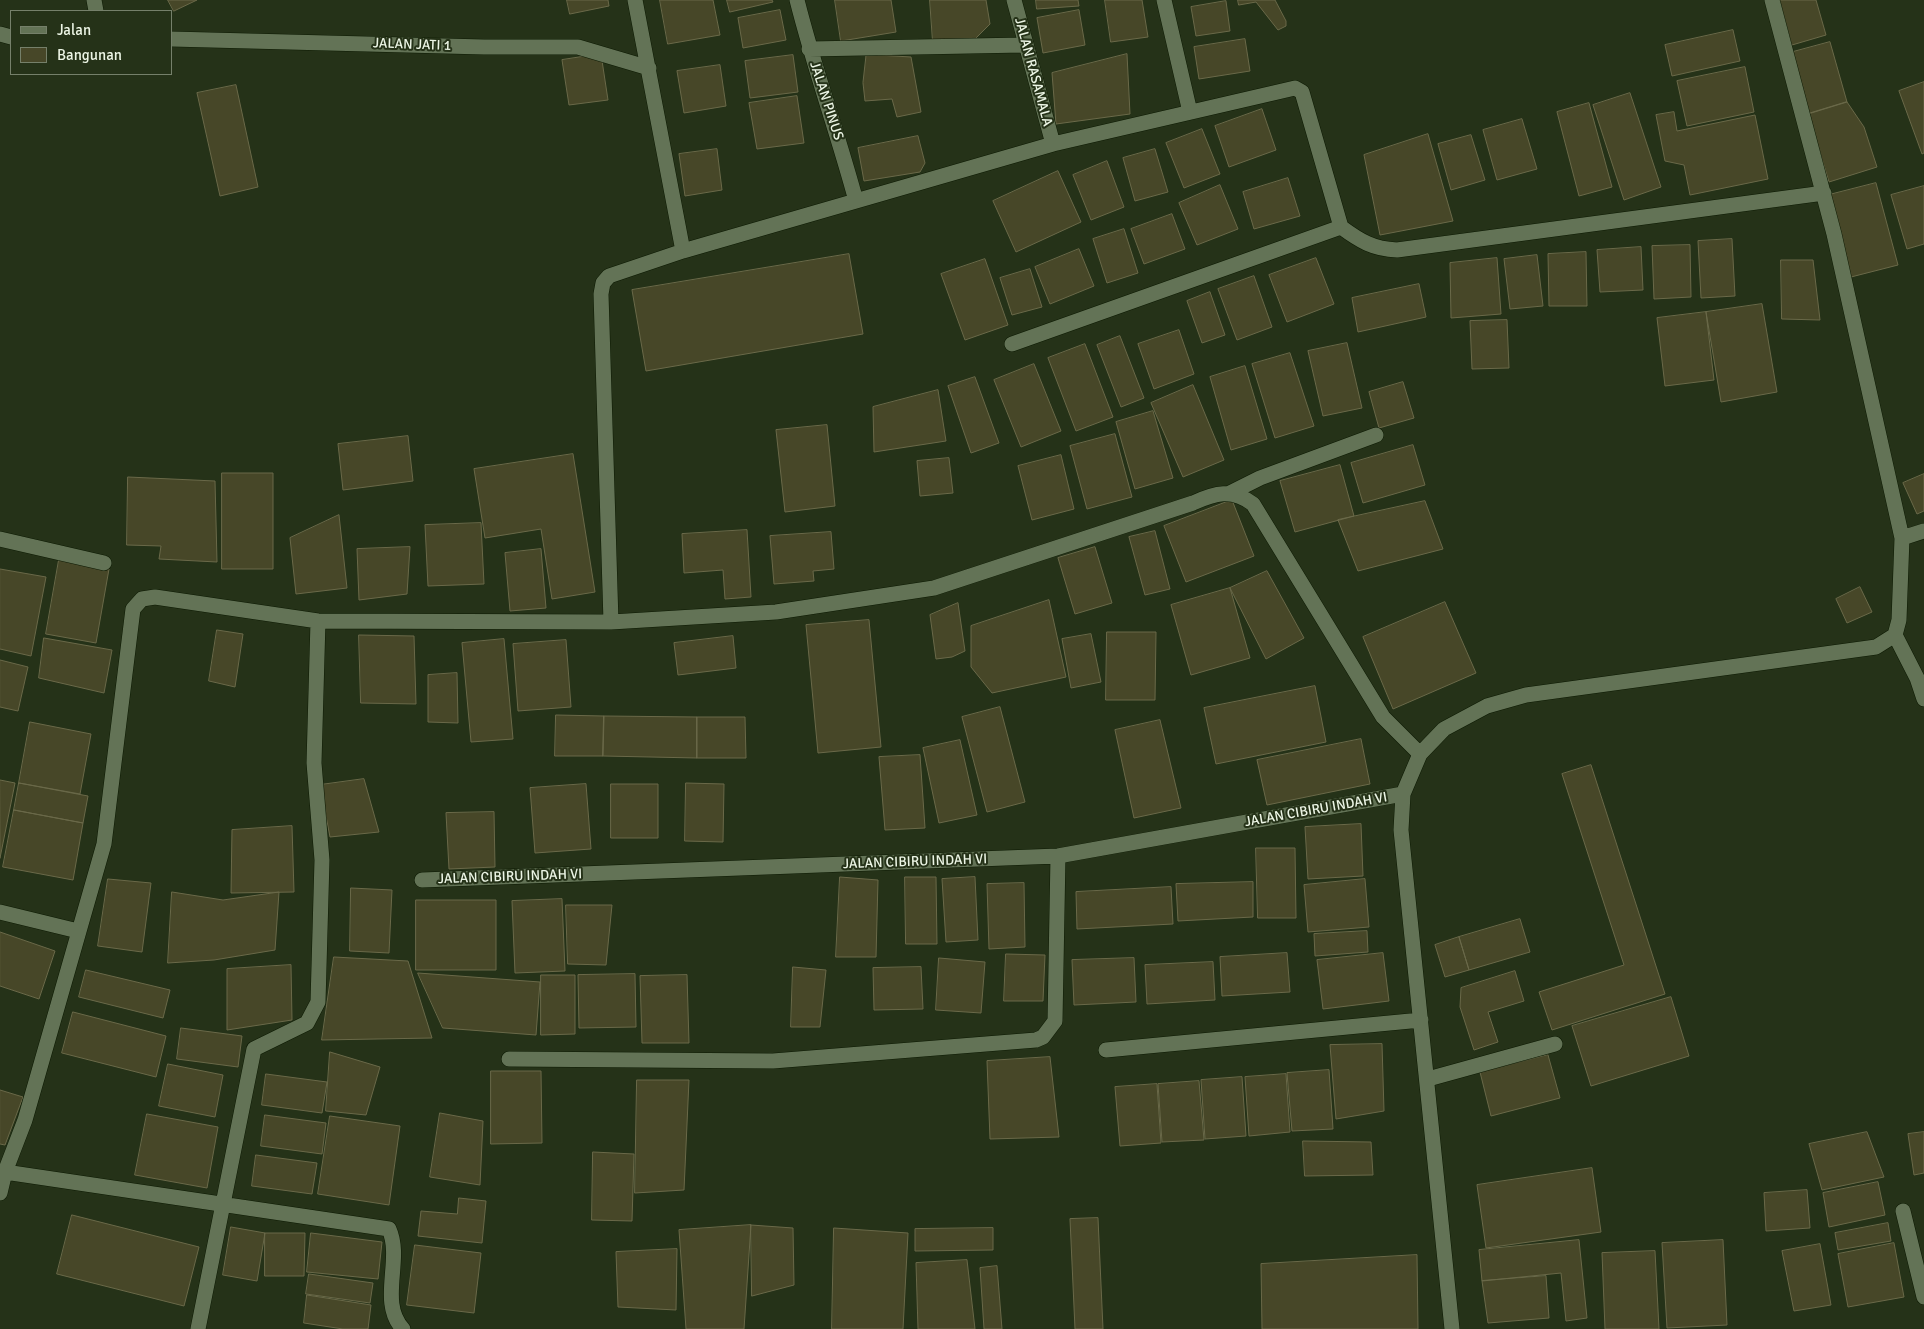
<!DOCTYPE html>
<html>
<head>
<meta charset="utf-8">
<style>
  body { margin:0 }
  #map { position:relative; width:1924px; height:1329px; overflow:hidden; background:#253218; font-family:Signika,sans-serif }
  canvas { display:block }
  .legend { position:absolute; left:10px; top:10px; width:162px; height:65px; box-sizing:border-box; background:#253218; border:1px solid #75806a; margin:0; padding:6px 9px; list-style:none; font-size:15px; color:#ecf5e5 }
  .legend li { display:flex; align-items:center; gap:10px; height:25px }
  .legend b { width:25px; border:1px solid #75806a }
</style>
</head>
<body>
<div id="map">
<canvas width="1924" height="1329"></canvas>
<ul class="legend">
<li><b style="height:6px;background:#637356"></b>Jalan</li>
<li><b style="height:14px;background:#474728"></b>Bangunan</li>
</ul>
</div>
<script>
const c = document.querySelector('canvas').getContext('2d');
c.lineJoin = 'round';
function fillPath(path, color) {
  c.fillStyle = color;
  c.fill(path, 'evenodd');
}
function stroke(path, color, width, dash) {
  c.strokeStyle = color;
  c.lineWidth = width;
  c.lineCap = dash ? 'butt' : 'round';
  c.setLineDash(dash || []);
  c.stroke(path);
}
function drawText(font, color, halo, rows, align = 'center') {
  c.font = font + ' Signika,sans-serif';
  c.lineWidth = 4;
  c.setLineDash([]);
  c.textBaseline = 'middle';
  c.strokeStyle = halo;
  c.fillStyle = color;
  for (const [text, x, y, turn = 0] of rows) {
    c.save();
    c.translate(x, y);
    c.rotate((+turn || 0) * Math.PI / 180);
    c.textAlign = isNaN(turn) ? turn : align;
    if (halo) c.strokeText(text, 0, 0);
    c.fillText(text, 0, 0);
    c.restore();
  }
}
const building = new Path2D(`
  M168 0H197L174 11Z
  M567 0H608L609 6 570 14Z
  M660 0H713L720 35 668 44Z
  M727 0H772L773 2 730 12Z
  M835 0H891L896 32 841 41Z
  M930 0H986L990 24 975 39 933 42Z
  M1036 0H1078L1079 6 1037 9Z
  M1105 0H1142L1148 37 1111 42Z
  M1238 0H1275L1286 21V26L1278 30 1256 2 1239 5Z
  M1780 0H1816L1826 35 1792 45Z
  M1226 1 1230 31 1196 36 1191 7Z
  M780 10 786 40 743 48 738 18Z
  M1079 10 1085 45 1043 53 1037 18Z
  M1733 30 1740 61 1672 76 1665 45Z
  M1245 39 1250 71 1199 79 1194 47Z
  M1830 42 1847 102 1808 114 1793 52Z
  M867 50 878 55 911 57 921 112 897 117 892 99 865 101 863 83Z
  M601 54 608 100 569 105 562 60Z
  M1127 54 1130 114 1056 124 1052 73Z
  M793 55 798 92 750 98 745 61Z
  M720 65 726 106 684 113 677 71Z
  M1745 67 1754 112 1687 126 1677 81Z
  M1924 82V153L1922 154 1899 91Z
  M236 85 258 187 220 196 197 93Z
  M1630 93 1661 187 1624 200 1593 105Z
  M797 96 804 143 757 149 749 103Z
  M1847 102 1864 127 1877 167 1829 182 1808 114Z
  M1589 103 1612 187 1579 196 1557 112Z
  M1262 109 1276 150 1229 167 1215 126Z
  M1674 112 1677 131 1755 115 1768 179 1690 195 1684 165 1665 161 1656 115Z
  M1522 119 1537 169 1497 180 1483 130Z
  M1202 129 1220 174 1184 188 1166 143Z
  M1428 134 1453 221 1380 235 1364 155Z
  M1471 135 1485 180 1451 190 1438 144Z
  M918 136 925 163 920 172 864 181 858 148Z
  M717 149 722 190 685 196 679 154Z
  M1155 149 1168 192 1135 201 1123 158Z
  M1107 161 1124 207 1091 220 1073 175Z
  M1058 171 1081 222 1016 252 993 201Z
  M1288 178 1300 216 1254 229 1243 192Z
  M1876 183 1898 265 1851 277 1829 195Z
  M1220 185 1238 229 1197 245 1179 203Z
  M1924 186V244L1907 249 1891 195Z
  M1172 214 1185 249 1144 264 1131 229Z
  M1124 229 1138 273 1107 283 1093 239Z
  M1732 239 1735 296 1701 298 1698 241Z
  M1690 245 1691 297 1654 299 1652 246Z
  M1641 247 1643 290 1600 292 1597 250Z
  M1079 249 1094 286 1050 304 1035 267Z
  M1586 252 1587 306H1549L1548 254Z
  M849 254 863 334 646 371 632 290Z
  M1537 255 1543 306 1510 309 1504 259Z
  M1316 258 1334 304 1287 322 1269 275Z
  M1497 258 1501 314 1451 318 1450 263Z
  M985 259 1008 325 965 340 941 274Z
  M1781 260H1813L1820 320 1782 319Z
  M1030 269 1042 307 1012 315 1000 278Z
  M1254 276 1272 327 1237 340 1218 289Z
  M1419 284 1426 317 1358 332 1352 298Z
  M1210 292 1225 335 1202 343 1187 301Z
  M1762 304 1777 392 1721 402 1706 312Z
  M1706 312 1714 380 1665 386 1657 318Z
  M1507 320 1509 368 1472 369 1470 321Z
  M1179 330 1194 374 1154 389 1138 344Z
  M1120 336 1144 398 1121 407 1097 345Z
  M1347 343 1362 408 1323 416 1308 351Z
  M1085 344 1113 417 1076 431 1048 358Z
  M1290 353 1314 426 1275 438 1252 364Z
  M1034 364 1061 431 1021 447 994 380Z
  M1245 366 1267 439 1231 450 1210 377Z
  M975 377 999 443 971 453 948 386Z
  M1403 382 1414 418 1379 428 1369 392Z
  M1193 385 1224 460 1183 477 1151 403Z
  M938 390 946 441 874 452 873 407Z
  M1153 411 1173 478 1135 489 1116 422Z
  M827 425 835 506 785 512 776 430Z
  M1115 434 1132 497 1087 509 1070 446Z
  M408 436 413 481 343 490 338 444Z
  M1413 445 1425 485 1363 503 1351 463Z
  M573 454 595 592 552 599 541 529 485 538 474 469Z
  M1061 455 1074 509 1032 520 1018 466Z
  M949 458 953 493 920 496 917 461Z
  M1340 465 1354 516 1295 532 1280 481Z
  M222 473H273V569H222Z
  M1924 474V511L1917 514 1903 483Z
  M128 477 215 481 217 562 159 559 161 546 127 545Z
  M1232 500 1254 556 1186 582 1164 526Z
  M1425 501 1443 549 1358 571 1338 520Z
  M339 515 347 588 296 594 290 538Z
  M481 523 484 584 428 586 425 525Z
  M747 530 751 597 725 599 723 570 684 573 682 534Z
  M1155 531 1170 589 1145 595 1129 537Z
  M831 532 834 569 813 571 814 581 774 584 770 536Z
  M410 547 407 594 359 600 357 549Z
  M1095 547 1112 603 1075 614 1058 558Z
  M541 549 546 608 510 611 505 553Z
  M59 560 109 569 96 643 46 634Z
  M0 569 46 577 31 656 0 649Z
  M1267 571 1304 638 1266 659 1230 588Z
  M1860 587 1872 612 1847 623 1836 599Z
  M1230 588 1250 658 1191 675 1171 605Z
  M1049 600 1066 677 992 693 971 667V626Z
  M1445 602 1476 673 1393 709 1363 637Z
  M958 603 965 651 952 657 936 659 930 615Z
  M869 620 881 747 818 753 806 625Z
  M217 630 243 634 235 687 209 681Z
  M1107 632H1156L1155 700H1106Z
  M1091 634 1101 682 1071 688 1062 639Z
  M359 635 414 636 416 704 361 703Z
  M733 636 736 668 678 675 674 643Z
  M44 638 112 650 104 693 39 678Z
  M504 639 513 739 471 742 462 643Z
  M566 640 571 707 518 711 513 644Z
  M0 660 28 667 18 711 0 707Z
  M457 673 458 723 428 722V675Z
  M1315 686 1326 742 1216 764 1204 708Z
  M1000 707 1025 802 987 812 962 717Z
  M556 715 604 716 603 756H555Z
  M604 716 697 717V758L603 756Z
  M697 717H745L746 758H697Z
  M1160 720 1181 808 1134 818 1115 730Z
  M30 722 91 734 80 794 19 783Z
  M1361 739 1370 784 1267 805 1257 760Z
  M960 740 977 815 939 823 923 748Z
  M920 755 925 828 885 830 879 757Z
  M1591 765 1665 994 1552 1030 1539 992 1624 965 1562 774Z
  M364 779 379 832 330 837 320 785Z
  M0 780 15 783 0 858Z
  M19 783 88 796 83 823 14 810Z
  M686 783 724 784 723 842 685 841Z
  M586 784 591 849 535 853 530 788Z
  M611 784H658V838H611Z
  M14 810 83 823 73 880 3 867Z
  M494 812 495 867 449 869 446 813Z
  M1361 824 1363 876 1308 879 1305 827Z
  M292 826 294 892 231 893 232 830Z
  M1256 848H1295L1296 918H1258Z
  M840 877 878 880 876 957H836Z
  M905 877H936L937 944H906Z
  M975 877 978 940 946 942 942 879Z
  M108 879 151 883 142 952 98 946Z
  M1365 879 1369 927 1308 932 1304 885Z
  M1253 882V917L1178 921 1176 884Z
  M1024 883 1025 947 989 949 987 884Z
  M1171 887 1173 924 1077 929 1076 892Z
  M351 888 392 890 389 953 350 951Z
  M172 892 223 900 279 892 275 950 214 960 168 963Z
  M562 899 565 971 515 973 512 901Z
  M416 900H496V970H416Z
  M566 905H612L606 965 568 964Z
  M1520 919 1530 952 1469 970 1459 937Z
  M1367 931 1368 952 1315 956 1314 934Z
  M0 932 55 951 39 999 0 986Z
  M1459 937 1469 970 1445 977 1435 945Z
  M1287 953 1290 992 1222 996 1220 957Z
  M1383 953 1389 1001 1323 1009 1317 960Z
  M1006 954 1045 955 1043 1001H1004Z
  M334 957 408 961 432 1038 322 1040Z
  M939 958 985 962 981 1013 936 1010Z
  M1134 958 1136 1002 1074 1005 1072 960Z
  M1213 962 1215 1000 1147 1004 1145 965Z
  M291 965 292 1020 227 1030V969Z
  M793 967 826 970 820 1027H791Z
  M921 967 923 1009 874 1010 873 968Z
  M86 970 170 990 163 1018 79 997Z
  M1515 971 1524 1001 1488 1012 1498 1042 1474 1050 1460 1007 1461 988Z
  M418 973 540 982 536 1035 443 1028Z
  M635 974 636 1027 579 1028 578 975Z
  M541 975H575V1034L541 1035Z
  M687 975 689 1043H642L640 976Z
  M1671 997 1689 1056 1591 1086 1572 1026Z
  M73 1012 166 1036 156 1077 62 1053Z
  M181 1028 242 1036 238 1067 177 1059Z
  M1382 1044 1384 1111 1336 1119 1330 1045Z
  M330 1052 380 1067 366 1115 326 1111Z
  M1548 1055 1560 1098 1491 1116 1480 1072Z
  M1050 1057 1059 1137 990 1139 987 1061Z
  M168 1064 223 1075 215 1117 159 1106Z
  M1329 1070 1333 1129 1292 1131 1287 1073Z
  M491 1071H541L542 1143 491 1144Z
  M266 1074 327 1082 322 1113 262 1105Z
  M1286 1074 1290 1132 1249 1136 1245 1077Z
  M1242 1077 1246 1136 1205 1139 1201 1080Z
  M637 1080H689L684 1190 635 1193Z
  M1199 1081 1204 1140 1162 1142 1158 1084Z
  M1157 1084 1161 1143 1120 1146 1115 1087Z
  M0 1090 23 1097 5 1145 0 1144Z
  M440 1113 483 1121 480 1185 430 1177Z
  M147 1114 218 1127 207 1188 135 1175Z
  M265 1115 326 1123 322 1154 261 1146Z
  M330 1116 400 1126 389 1205 318 1194Z
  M1867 1132 1884 1177 1822 1190 1809 1144Z
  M1924 1132V1173L1914 1175 1908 1134Z
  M1303 1141 1371 1142 1373 1175 1305 1176Z
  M593 1152 634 1154 632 1221 592 1220Z
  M256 1155 317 1163 312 1194 252 1186Z
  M1592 1168 1601 1232 1486 1248 1477 1185Z
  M1878 1182 1885 1215 1829 1227 1823 1193Z
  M1807 1190 1810 1228 1766 1231 1764 1193Z
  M459 1198 486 1201 482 1243 418 1236 421 1211 457 1214Z
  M72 1215 199 1247 184 1306 57 1274Z
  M1098 1218 1103 1329H1075L1070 1219Z
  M1888 1223 1891 1241 1838 1250 1835 1233Z
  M751 1225 793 1228 794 1285 752 1296Z
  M751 1225 744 1329H686L679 1230Z
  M231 1227 265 1233 257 1281 223 1275Z
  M834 1228 908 1233 903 1329H832Z
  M993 1228V1250L915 1251V1229Z
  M265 1233H305L304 1276H265Z
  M311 1233 382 1242 378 1279 307 1272Z
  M1579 1240 1587 1318 1566 1321 1561 1273 1482 1281 1479 1250Z
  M1723 1240 1727 1325 1667 1328 1662 1243Z
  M1894 1243 1904 1297 1848 1307 1838 1254Z
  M1820 1244 1831 1305 1794 1311 1782 1251Z
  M415 1245 481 1253 474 1313 407 1305Z
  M677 1249 676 1310 618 1307 616 1252Z
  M1655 1251 1659 1329H1605L1602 1253Z
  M1417 1255 1418 1329H1262L1261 1264Z
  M967 1260 975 1329H918L916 1263Z
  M997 1266 1002 1329H984L980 1268Z
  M309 1274 373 1283 370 1303 306 1294Z
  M1546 1276 1549 1318 1488 1323 1482 1281Z
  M307 1295 371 1305 368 1329H343L304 1323Z`);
fillPath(building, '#474728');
stroke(building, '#6a6949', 1);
const minor = new Path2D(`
  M94 0 96 11
  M635 0 683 251
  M797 0C814 68 838 134 856 201
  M1014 0 1053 144
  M1164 0 1190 112
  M0 34 11 37
  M171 39 484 47H578L649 68
  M809 49 1024 45
  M1012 344 1341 227C1360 241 1373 249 1397 250L1824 193
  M1230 493 1260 478 1376 435
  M1902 538 1924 531
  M0 539 104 563
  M611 622 601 294 603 283 609 276 683 251 1053 144 1295 88 1302 92 1341 227
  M1895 635 1917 678 1924 699
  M422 880 1058 856 1403 794
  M0 912 78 931
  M1106 1050 1421 1020
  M509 1059 773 1061 1036 1040 1043 1037 1055 1021 1058 856
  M1428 1079 1555 1044
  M0 1193 5 1172
  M1903 1211 1924 1297
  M198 1329 254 1049 307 1023 318 1002 322 860 314 763 318 621
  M403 1329C378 1302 403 1260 389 1229L5 1172 25 1120 104 844 133 609 142 599 155 597 318 621 611 622 776 612 934 588 1193 503C1215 493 1232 488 1253 504L1383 717 1420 754
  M1452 1329 1401 830 1403 794 1420 754 1444 729 1487 706 1526 695 1876 647 1895 635 1899 620 1902 538 1834 234 1772 0`);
stroke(minor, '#0d1a03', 16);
stroke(minor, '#637356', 15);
drawText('14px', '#ecf5e5', '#253218', [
  ["JALAN JATI 1",412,45,2],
  ["JALAN RASAMALA",1033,72,75],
  ["JALAN PINUS",826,101,72],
  ["JALAN CIBIRU INDAH VI",1316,810,-10],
  ["JALAN CIBIRU INDAH VI",915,862,-2],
  ["JALAN CIBIRU INDAH VI",510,877,-2]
]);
</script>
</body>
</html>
